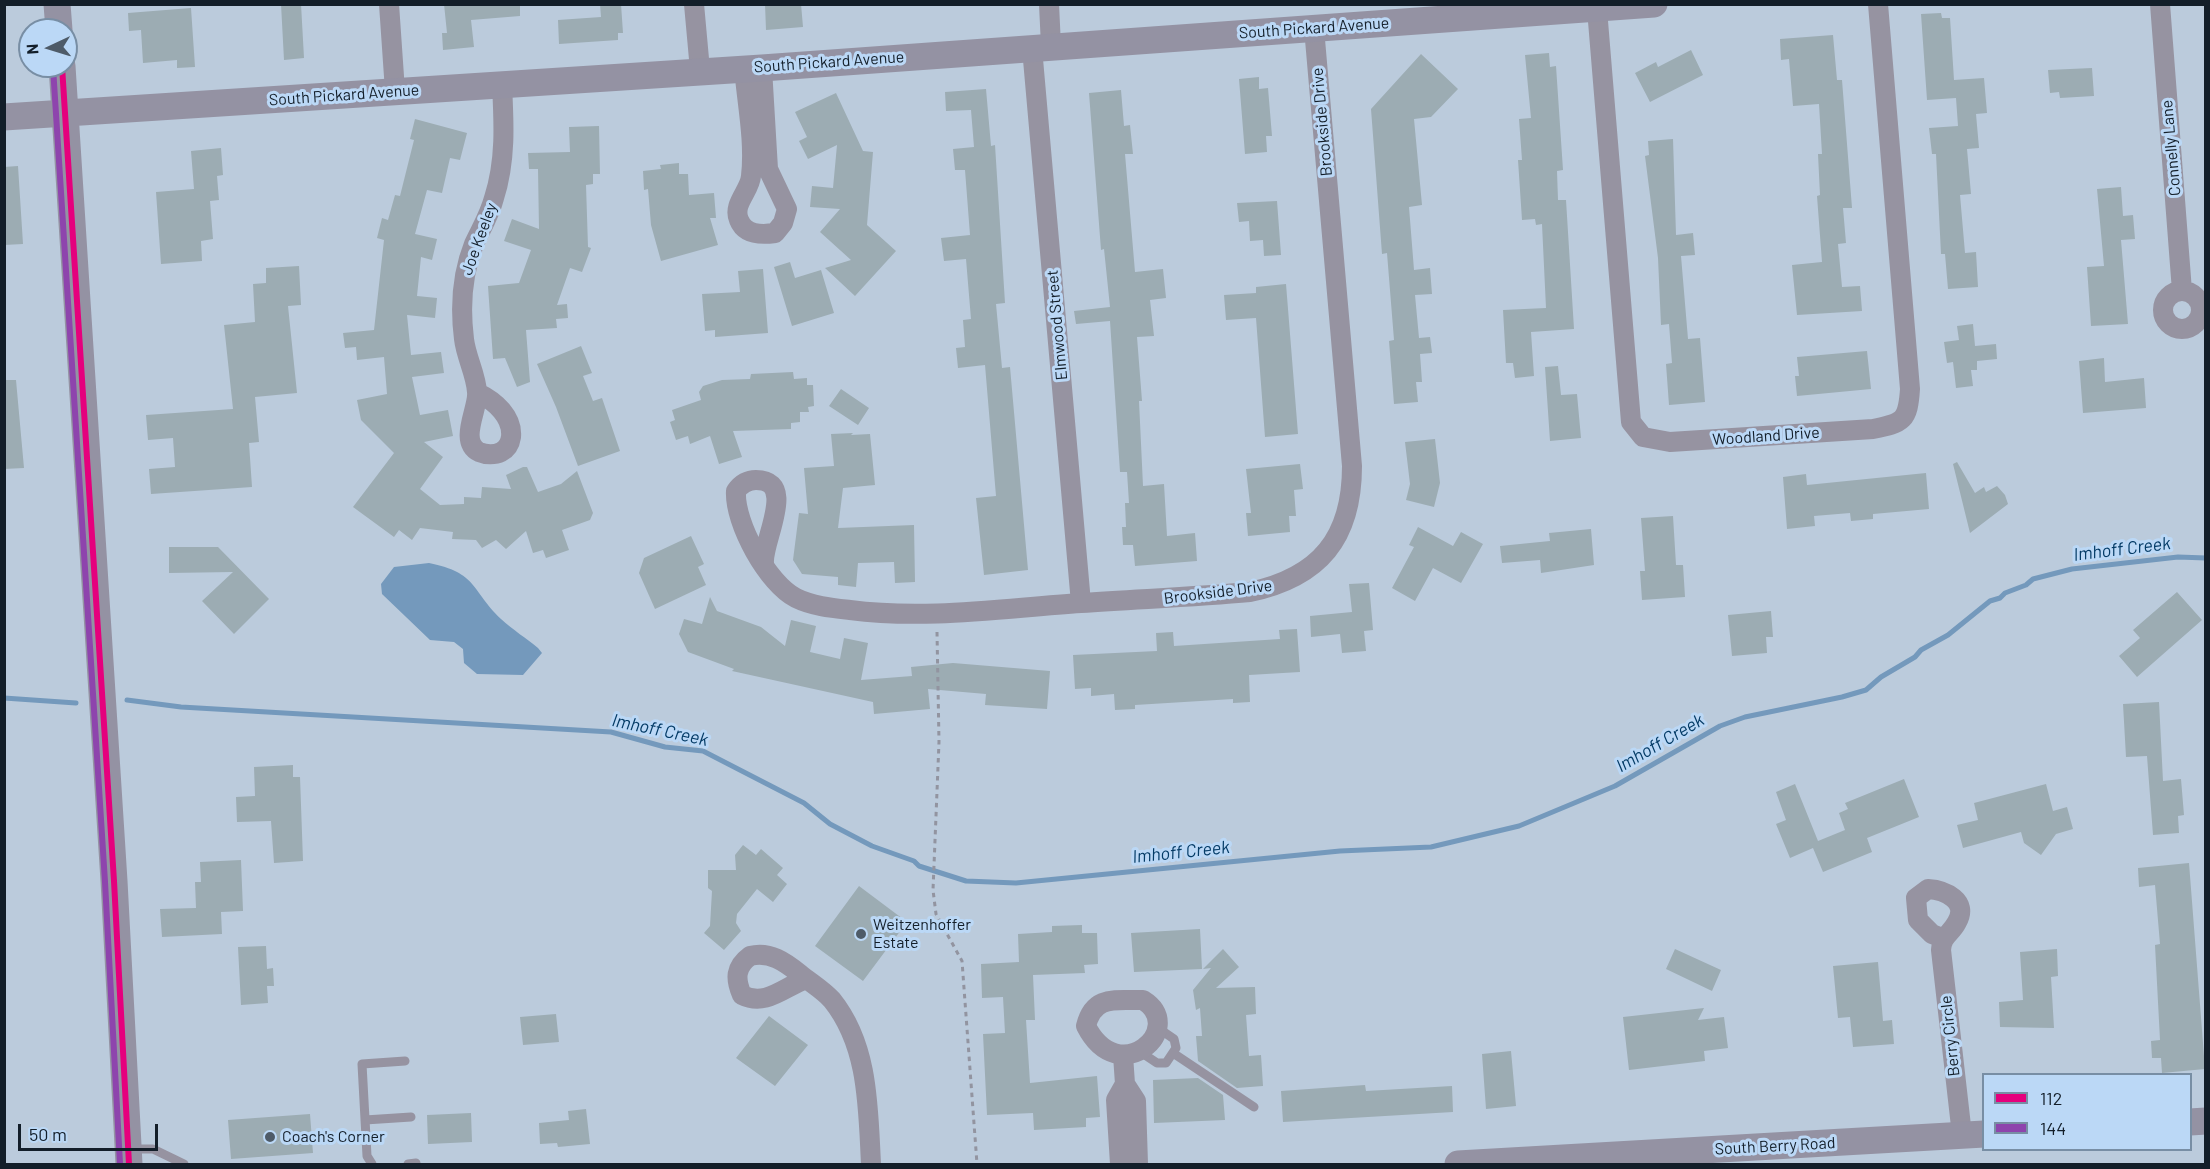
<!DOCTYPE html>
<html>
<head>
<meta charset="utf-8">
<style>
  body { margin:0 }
  #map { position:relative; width:2210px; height:1169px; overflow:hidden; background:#bbcbdc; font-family:Barlow,sans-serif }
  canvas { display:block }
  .frame { position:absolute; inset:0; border:6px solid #131e29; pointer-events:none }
  .legend { position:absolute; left:1982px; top:1073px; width:210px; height:78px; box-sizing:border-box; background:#bbd8f6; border:2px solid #788ea4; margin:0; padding:8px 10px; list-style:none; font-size:18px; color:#131e29 }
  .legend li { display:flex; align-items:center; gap:12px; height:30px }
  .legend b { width:30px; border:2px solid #788ea4 }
  .north { position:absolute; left:18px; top:18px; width:60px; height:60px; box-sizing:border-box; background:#bbd8f6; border:2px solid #788ea4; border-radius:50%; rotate:266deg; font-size:16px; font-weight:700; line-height:24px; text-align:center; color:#131e29 }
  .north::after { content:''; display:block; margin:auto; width:21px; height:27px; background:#4e5b68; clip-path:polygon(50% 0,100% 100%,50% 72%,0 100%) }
  .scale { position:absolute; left:18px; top:1124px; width:140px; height:27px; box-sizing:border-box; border:3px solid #131e29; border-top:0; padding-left:8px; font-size:18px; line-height:21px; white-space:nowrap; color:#131e29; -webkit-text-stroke:4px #bbd8f6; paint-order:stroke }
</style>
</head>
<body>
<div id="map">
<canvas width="2210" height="1169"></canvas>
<div class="frame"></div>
<ul class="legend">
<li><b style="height:8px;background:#e5007d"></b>112</li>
<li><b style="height:8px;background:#8e44ad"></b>144</li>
</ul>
<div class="north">N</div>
<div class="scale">50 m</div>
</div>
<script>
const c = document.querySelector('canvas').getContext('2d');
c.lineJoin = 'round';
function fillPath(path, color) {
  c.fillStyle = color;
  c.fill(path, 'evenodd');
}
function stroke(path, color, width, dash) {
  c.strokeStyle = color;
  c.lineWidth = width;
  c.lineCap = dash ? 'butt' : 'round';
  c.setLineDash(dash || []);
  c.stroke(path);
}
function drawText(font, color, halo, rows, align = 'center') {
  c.font = font + ' Barlow,sans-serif';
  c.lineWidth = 6;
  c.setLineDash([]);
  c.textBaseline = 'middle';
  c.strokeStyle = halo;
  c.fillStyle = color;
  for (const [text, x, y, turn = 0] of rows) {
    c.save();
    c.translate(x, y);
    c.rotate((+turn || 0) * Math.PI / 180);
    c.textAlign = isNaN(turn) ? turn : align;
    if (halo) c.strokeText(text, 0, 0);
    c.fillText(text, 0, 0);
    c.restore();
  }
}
fillPath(new Path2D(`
  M429 563C478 573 470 589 501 619 513 630 526 638 538 648L542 653 523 675 477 674 464 663 463 649 454 642 430 640 382 594 381 584 394 567Z`), '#7499bc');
stroke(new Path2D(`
  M4 698 76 703
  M127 700 181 707 611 732 665 747 703 751 804 803 830 824 872 846 914 861 919 866 966 881 1016 883 1340 851 1431 847 1519 826 1615 786 1720 726 1745 717 1842 697 1866 690 1881 677 1915 657 1921 650 1948 635 1990 601 2000 598 2005 593 2026 585 2033 579 2072 569 2178 557 2206 558`), '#7499bc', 5);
fillPath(new Path2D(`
  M281 4H301L304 58 284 60Z
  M444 4H520V16L471 20 474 47 443 50 442 33H447Z
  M600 4H621L623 33H618V40L559 44 558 20 601 17Z
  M765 4H801L803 27 766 30Z
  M191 8 195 67 177 68V60L143 63 141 30 129 31 128 13Z
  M1941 13 1942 18H1950L1954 80 1984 78 1987 113 1976 114 1979 148 1967 149 1971 194 1960 195 1965 253 1976 252 1978 287 1948 289 1945 254H1941L1936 154H1932L1929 128 1958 126 1956 98 1927 100 1921 14Z
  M1833 35 1837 80H1842L1852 208H1843L1846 243 1838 244 1842 287 1860 286 1862 311 1797 315 1792 265 1822 262 1817 196 1820 195 1818 154H1822L1819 104 1793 106 1789 59 1781 60 1780 39Z
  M1691 50 1703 75 1650 102 1635 73 1656 62 1658 67Z
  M1549 53 1550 67 1556 66 1563 170 1557 171 1558 200H1566L1574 329 1531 332 1534 376 1515 378 1513 363H1506L1503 310 1546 308 1542 224 1536 225 1535 219 1522 220 1518 160H1522L1519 119 1531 118 1525 55Z
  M1421 54 1458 89 1431 117 1414 119 1422 205 1409 207 1414 270 1430 268 1432 294 1415 295 1419 338 1430 337 1432 353 1420 354 1422 382H1416L1418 402 1394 404 1389 341 1394 340 1387 253 1382 254 1371 109Z
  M2092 68 2094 96 2060 98 2059 92 2050 93 2048 70Z
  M1259 77V89L1268 88 1272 136H1266L1267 152 1245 154 1239 79Z
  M986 89 991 146 995 145 1005 303 996 304 1002 368 1010 367 1028 570 984 575 976 498 996 496 985 365 958 368 956 348 965 347 963 320 971 319 966 259 944 261 941 238 970 235 965 170H955L953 149 974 147 971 110 946 111 945 92Z
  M1121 90 1124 126 1130 125 1133 154H1125L1135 272 1163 269 1166 298 1150 300 1154 336 1137 337 1142 401H1139L1143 486 1164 484 1167 536 1195 533 1197 561 1135 566 1133 545H1123L1122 527H1126L1125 503H1129L1127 472H1120L1110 321 1076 324 1074 311 1110 307 1104 249 1101 250 1089 93Z
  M836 93 863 151 873 152 867 225 896 251 855 296 825 268 851 260 820 232 840 209 810 207 812 186 833 188 837 145 808 159 799 141 807 137 795 112Z
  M415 119 467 133 460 160 450 158 442 193 427 190 415 234 437 239 432 260 421 257 417 296 437 298 435 318 407 315 411 355 441 352 444 373 412 377 420 415 448 410 453 436 424 442 443 457 420 489 440 505 464 504V497L481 498 482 487 511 489 506 475 523 467H527L538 492 561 484 577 471 593 513 590 520 562 530 569 550 546 558 543 550 533 553 526 531 506 549 496 540 482 548 476 540 452 539 453 532 420 528 412 540 399 530 394 537 353 507 394 453 361 420 357 400 387 394 384 357 357 360 356 347 345 348 343 333 374 330 384 240 377 238 382 218 388 220 395 195 400 196 414 140 410 139Z
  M599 126 600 174H593V184L586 185 588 247 591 248 582 272 570 268 557 305 567 304 568 318 556 319 557 328 526 330 530 382 517 387 505 358 493 359 488 286 519 283 531 250 504 241 512 219 539 229 538 169H529L528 153 570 152 569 127Z
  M1673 139 1676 235 1693 233 1695 255 1681 256 1688 339 1700 338 1705 402 1669 405 1666 364 1672 363 1669 324 1661 325 1658 258 1645 156 1649 155 1648 141Z
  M221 148 223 175 217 176 219 200 210 201 213 239 201 241 202 261 161 264 156 192 194 189 191 151Z
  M679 163V174H688L689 195 714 193 716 218H710L718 245 661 261 651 225 648 189 644 190 643 171 661 169 660 165Z
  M18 166 23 244 4 245V167Z
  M2121 187 2123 216 2133 215 2135 239 2121 240 2128 324 2091 326 2087 267 2104 266 2097 189Z
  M1277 201 1281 255 1264 256 1263 240 1250 241 1249 221 1239 222 1237 203Z
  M790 262 795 278 821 270 834 313 792 326 774 267Z
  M299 266 301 305 288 306 297 393 255 397 259 442 249 443 252 487 151 494 149 469 175 467 173 438 148 440 146 415 233 409 224 325 255 322 253 284 266 283V268Z
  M763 269 768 333 715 337V330L705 331 702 294 740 292 738 271Z
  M1286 284 1298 434 1265 437 1256 318 1226 320 1224 295 1256 293V287Z
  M1973 324 1975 346 1996 344 1997 359 1977 361V370H1971L1973 386 1956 388 1953 362 1947 363 1944 342 1959 340 1957 326Z
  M581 346 592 373 583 376 593 401 602 398 620 451 578 466 556 407 537 364Z
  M1867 351 1871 389 1797 396 1795 376H1799L1797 357Z
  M2104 358 2105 382 2144 378 2146 408 2083 413 2079 361Z
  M1558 366 1561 395 1577 394 1581 438 1550 441 1545 367Z
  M793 372 794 379 807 378V385H813L814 406 808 407 809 412H800V422L791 423V429L733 431 742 457 719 464 710 436 690 444 688 436 676 440 670 422 675 420 672 410 701 400 699 392 703 386 722 380 750 379 751 374Z
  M4 380H16L24 468 4 469Z
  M841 389 869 408 858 425 829 406Z
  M853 433 851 435 870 434 875 485 843 488 838 528 914 525 915 582 895 583 894 562 858 563 856 587 838 585V577L802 574 793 560 799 513 808 514 804 468 834 466 831 434Z
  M1435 439 1440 483 1434 507 1406 500 1410 484 1405 442Z
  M1957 462 1975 493 1984 487 1986 492 1997 486 2005 495 2008 504 1970 533 1953 464Z
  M1300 464 1303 489 1294 490 1296 516H1289L1290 532 1248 536 1246 513H1251L1246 469Z
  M1926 473 1929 509 1873 514V519L1851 521 1850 513 1814 516 1815 526 1787 529 1783 477 1806 474 1807 485Z
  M1673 516 1676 565H1683L1685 597 1642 600 1640 571H1645L1641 518Z
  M1418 527 1453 546 1461 532 1483 544 1461 583 1433 568 1415 601 1392 588 1414 547 1409 545Z
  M1591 529 1594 565 1541 573 1540 560 1502 563 1500 546 1550 541 1549 533Z
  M691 536 704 564 698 567 706 585 655 609 639 573 644 558Z
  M169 547H218L269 599 234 634 202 601 233 572 169 573Z
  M1369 583 1373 630 1364 631 1366 651 1342 653 1340 634 1311 637 1310 616 1352 612 1349 584Z
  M2177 592 2202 620 2137 677 2119 656 2140 638 2133 630Z
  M710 597 717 611 761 627 785 646 791 620 816 626 810 652 840 659 844 638 868 643 861 680 912 676 911 667 953 663 1050 671 1047 709 985 705 986 694 928 689 930 709 874 714 873 702 732 671 734 669 688 652 679 634 684 619 702 624Z
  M1771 611 1773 637H1766L1767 653 1732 656 1728 615Z
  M1297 629 1300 672 1249 675 1250 702 1233 703V699L1135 705V709L1115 710 1114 694 1091 696V688L1075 689 1073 655 1157 651 1156 633 1173 632 1174 646 1280 639 1279 630Z
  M2159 702 2163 781 2181 779 2184 815 2178 816 2179 833 2153 835 2147 756 2126 757 2123 704Z
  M293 765V777H300L303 861 274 863 271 821 237 822 236 797 255 796 254 767Z
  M1904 779 1919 817 1867 838 1872 852 1823 872 1813 848 1790 858 1776 824 1786 820 1776 792 1795 784 1818 841 1845 830 1839 813 1848 809 1845 803Z
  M2046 784 2053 811 2067 807 2073 829 2056 834 2041 855 2024 843 2021 832 1963 848 1957 825 1978 820 1974 803Z
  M743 845 756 855 761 849 783 868 777 875 787 884 773 902 757 889 737 914 736 923 741 931 724 950 704 933 710 926 712 891 708 888V870H736L735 855Z
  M241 860 243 911 221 912 222 934 162 937 160 909 196 908 195 882H201L200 862Z
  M2189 863 2205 1069 2162 1073 2161 1058H2152L2151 1041 2160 1040 2155 945 2160 944 2155 885 2139 887 2138 868Z
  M859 886 907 922 863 981 815 946Z
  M1082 925V933H1097L1098 964 1084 965 1085 973 1033 975 1035 1020H1026L1030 1083 1097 1076 1100 1117 1086 1118V1127L1034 1130 1033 1113 987 1115 983 1034 1005 1033 1003 997 982 998 981 964 1019 962 1018 934 1052 932V926Z
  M1200 929 1202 969 1134 972 1131 933Z
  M266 946 267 969 273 968 274 986H267L268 1003 241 1005 238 947Z
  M1223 949 1239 967 1216 988 1255 987 1256 1014 1246 1015 1249 1056 1261 1055 1263 1086 1237 1088 1198 1061 1196 1036H1202L1200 1008 1196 1010 1193 990 1211 968 1203 969Z
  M1675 949 1721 970 1712 991 1666 969Z
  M2057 949 2058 976 2051 977 2054 1028 2000 1027 1999 1002 2023 1000 2020 952Z
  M1878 962 1883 1021 1892 1020 1894 1044 1853 1047 1850 1017 1838 1018 1833 966Z
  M1704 1008 1698 1020 1724 1017 1728 1048 1704 1051 1705 1061 1629 1070 1623 1017Z
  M556 1014 559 1042 523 1045 520 1017Z
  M769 1016 808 1045 775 1086 736 1058Z
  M1511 1051 1516 1106 1486 1109 1482 1054Z
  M1198 1078 1223 1095 1225 1120 1154 1123 1153 1080Z
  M1365 1085 1366 1091 1452 1086 1453 1112 1283 1122 1281 1091Z
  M586 1109 590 1144 558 1147 557 1143 540 1144 539 1123 569 1120 568 1111Z
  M471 1113 472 1142 428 1144 427 1115Z
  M310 1114 313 1153 231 1159 228 1120Z`), '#9cacb3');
stroke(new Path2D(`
  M937 632 939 742 933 890 936 914 962 961 977 1164`), '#9294a0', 3, [4.5, 4.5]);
stroke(new Path2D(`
  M1139 1051 1157 1063H1166L1176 1048 1174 1039 1158 1028
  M1173 1053 1254 1107
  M365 1120 411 1117
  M130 1149H153L184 1164
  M372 1164 367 1156 362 1064 405 1061
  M408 1164 416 1163`), '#9693a1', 9);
stroke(new Path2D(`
  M389 4 395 91
  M694 4 700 70
  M1049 4 1051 46
  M2160 4 2182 291
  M1597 9 1631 422 1643 437 1670 442 1873 429C1903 423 1908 421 1910 389L1878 4
  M1032 48 1081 603
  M744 68C747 103 755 142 751 176 750 191 732 204 739 220 745 235 761 235 775 233L783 223 787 209 768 169 762 68
  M2163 310a19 19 0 1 1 38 0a19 19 0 1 1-38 0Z
  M478 393C495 401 513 417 511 437 510 444 507 449 501 452 495 455 486 455 479 452 458 441 479 408 477 392 476 374 466 357 464 339 460 307 462 274 474 244 481 229 490 214 494 198 506 161 504 123 502 85
  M764 563C762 541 798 480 756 480 747 480 741 484 736 491 734 523 768 584 796 598 812 606 832 608 850 610 927 620 1004 608 1081 603 1138 599 1194 597 1250 592 1320 577 1352 538 1352 466L1314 28
  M1942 938 1932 934 1918 920 1916 898 1928 889C1945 890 1969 901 1957 922 1951 934 1942 935 1941 950L1962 1135
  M806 979C784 987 766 1007 742 995 735 979 735 967 750 956 770 951 785 962 800 974 811 983 823 990 832 1000 869 1046 868 1108 871 1164
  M1143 1000C1188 1028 1119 1091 1086 1026 1094 994 1116 1001 1143 1000Z
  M1123 1055 1125 1084 1136 1101 1138 1164
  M1120 1164 1116 1100 1125 1084`), '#9693a1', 20);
stroke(new Path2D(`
  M57 4 59 30
  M62 66 114 881 129 1164
  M4 117 762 68 1654 4
  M2190 1122 2206 1121
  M1458 1164 1984 1134`), '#9492a3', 27);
stroke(new Path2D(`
  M62 66 114 881 129 1164`), '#e5007d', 6);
stroke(new Path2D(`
  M53 67 105 882 120 1164`), '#8e44ad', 6);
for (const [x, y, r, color] of [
  [861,934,6,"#4e5b68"],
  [270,1137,6,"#4e5b68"]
]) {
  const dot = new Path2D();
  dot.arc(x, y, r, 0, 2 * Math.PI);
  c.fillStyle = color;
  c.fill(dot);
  stroke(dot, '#bbd8f6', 2);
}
drawText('16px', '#131e29', '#bbd8f6', [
  ["South Pickard Avenue",1314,28,-4],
  ["South Pickard Avenue",829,62,-4],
  ["South Pickard Avenue",344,95,-4],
  ["Brookside Drive",1322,122,-95],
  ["Connelly Lane",2171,148,-95],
  ["Joe Keeley",479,239,-70],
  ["Elmwood Street",1057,325,-95],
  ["Woodland Drive",1766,436,-4],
  ["Brookside Drive",1218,592,-7],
  ["Berry Circle",1950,1036,-96],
  ["South Berry Road",1775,1146,-3]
]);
drawText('16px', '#131e29', '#bbd8f6', [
  ["Weitzenhoffer",873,925],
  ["Estate",873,943],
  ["Coach's Corner",282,1137]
], 'left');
drawText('italic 18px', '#043b66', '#bbd8f6', [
  ["Imhoff Creek",2122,549,-7],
  ["Imhoff Creek",660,730,12],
  ["Imhoff Creek",1660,743,-30],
  ["Imhoff Creek",1181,852,-6]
]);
</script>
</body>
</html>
